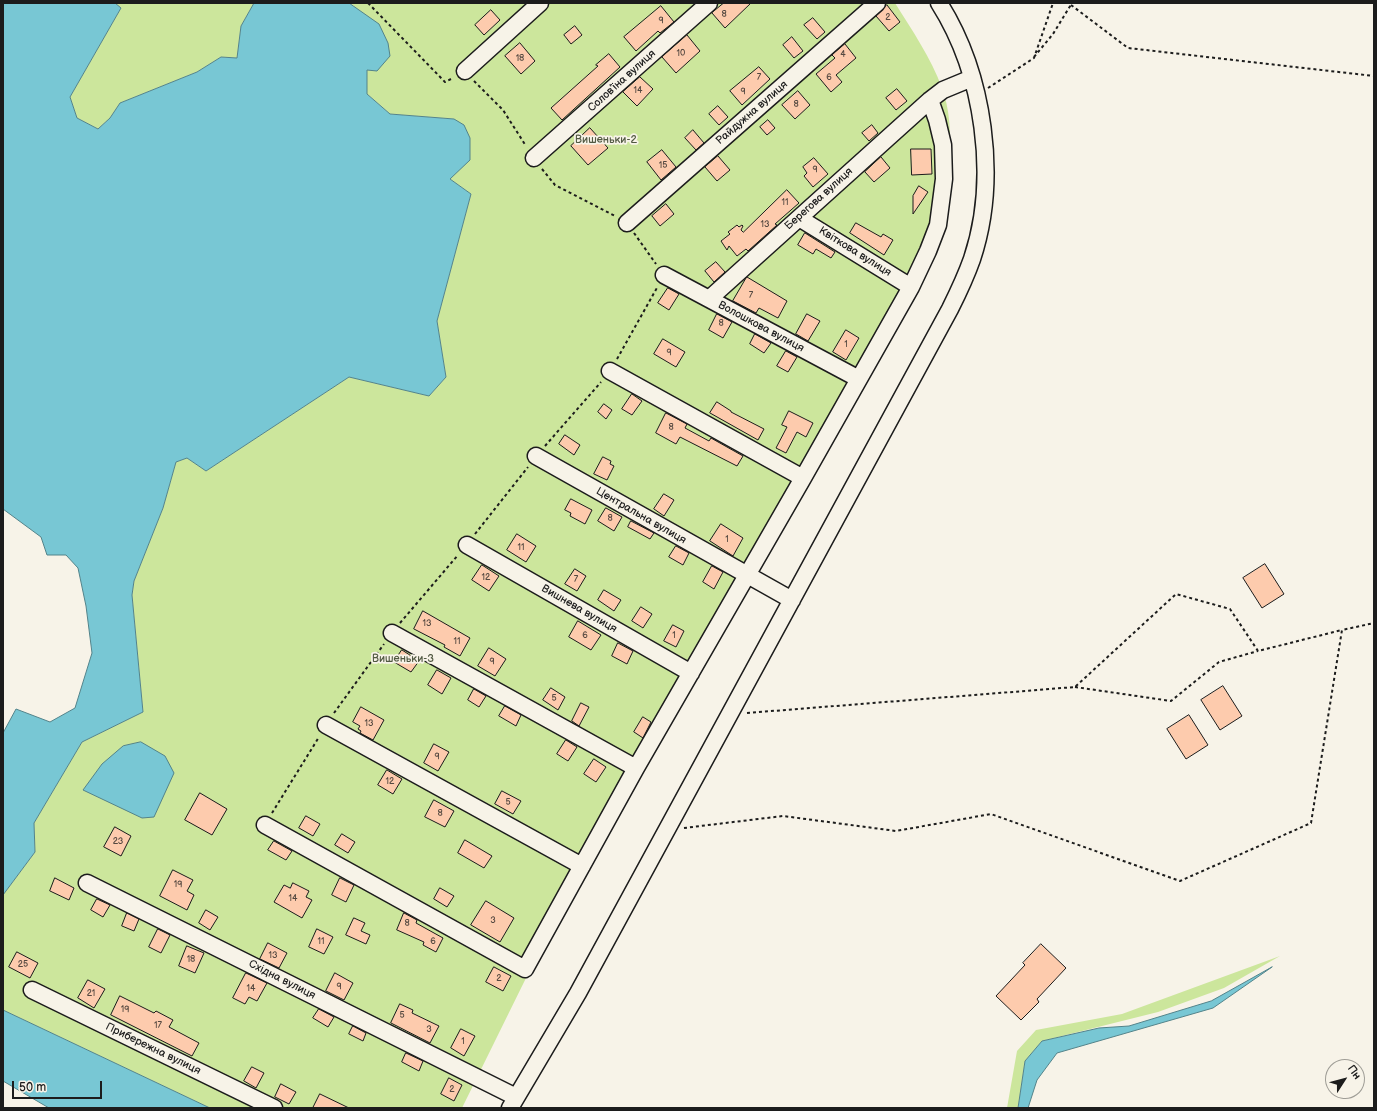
<!DOCTYPE html>
<html>
<head>
<meta charset="utf-8">
<style>
  body { margin:0 }
  #map { position:relative; width:1377px; height:1111px; overflow:hidden; background:#f7f3e8; font-family:"Balsamiq Sans",sans-serif }
  canvas { display:block }
  .frame { position:absolute; inset:0; border:4px solid #1c1c1c; pointer-events:none }
  .north { position:absolute; left:1325px; top:1059px; width:40px; height:40px; box-sizing:border-box; background:#f7f3e8; border:1px solid #9f9d96; border-radius:50%; rotate:54deg; font-size:11px; font-weight:700; line-height:16px; text-align:center; color:#1c1c1c }
  .north::after { content:''; display:block; margin:auto; width:14px; height:18px; background:#1c1c1c; clip-path:polygon(50% 0,100% 100%,50% 72%,0 100%) }
  .scale { position:absolute; left:12px; top:1081px; width:90px; height:18px; box-sizing:border-box; border:2px solid #1c1c1c; border-top:0; padding-left:5px; font-size:12px; line-height:14px; white-space:nowrap; color:#1c1c1c; -webkit-text-stroke:3px #f7f3e8; paint-order:stroke }
</style>
</head>
<body>
<div id="map">
<canvas width="1377" height="1111"></canvas>
<div class="frame"></div>
<div class="north">Пн</div>
<div class="scale">50 m</div>
</div>
<script>
const c = document.querySelector('canvas').getContext('2d');
c.lineJoin = 'round';
function fillPath(path, color) {
  c.fillStyle = color;
  c.fill(path, 'evenodd');
}
function stroke(path, color, width, dash) {
  c.strokeStyle = color;
  c.lineWidth = width;
  c.lineCap = dash ? 'butt' : 'round';
  c.setLineDash(dash || []);
  c.stroke(path);
}
function drawText(font, color, halo, rows, align = 'center') {
  c.font = font + ' "Balsamiq Sans",sans-serif';
  c.lineWidth = 3.5;
  c.setLineDash([]);
  c.textBaseline = 'middle';
  c.strokeStyle = halo;
  c.fillStyle = color;
  for (const [text, x, y, turn = 0] of rows) {
    c.save();
    c.translate(x, y);
    c.rotate((+turn || 0) * Math.PI / 180);
    c.textAlign = isNaN(turn) ? turn : align;
    if (halo) c.strokeText(text, 0, 0);
    c.fillText(text, 0, 0);
    c.restore();
  }
}
fillPath(new Path2D(`
  M115 3H254L241 26 237 58 221 57 197 72 120 103 110 118 98 129 77 118 70 97 121 8Z
  M349 3H895C912 30 931 58 942 88 957 128 948 185 942 227L527 976 462 1108H210L3 1010V895L35 852 34 823 82 742 143 712 132 595 134 581 163 508 176 462 187 458 206 471 349 377 429 396 446 377 437 321 471 194 450 179 457 171 454 119 390 114 367 94V70L354 6Z
  M1280 956 1224 988 1158 1012 1042 1041 1025 1061 1018 1108H1007L1017 1051 1036 1030 1122 1014Z`), '#cce69c');
const water = new Path2D(`
  M3 3H115L121 8 70 97 77 118 98 129 110 118 120 103 197 72 221 57 237 58 241 26 254 3H349L379 24 388 43 390 56 377 71 367 70V94L390 114 454 119 464 125 470 138V160L450 179 471 194 437 321 446 377 429 396 349 377 206 471 187 458 176 462 163 508 134 581 132 595 143 712 82 742 34 823 35 852 3 895V733L16 709 50 722 75 708 92 653 86 606 78 568 66 555H47L41 537 3 509Z
  M141 742 165 756 174 773 154 817 142 818 83 790 102 764 123 746Z
  M1272 967 1213 1008 1057 1053 1037 1080 1028 1108H1018L1025 1061 1042 1041 1099 1028 1129 1026 1211 1001Z
  M3 1010 210 1108H49L3 1081Z`);
fillPath(water, '#78c7d4');
stroke(water, '#53838a', 1);
const building = new Path2D(`
  M724 3H751L725 28 712 13Z
  M887 5 900 22 889 31 876 16Z
  M661 6 674 22 660 33 658 31 636 51 624 37Z
  M491 10 500 20 484 35 475 25Z
  M813 18 825 32 817 39 804 25Z
  M575 26 582 35 571 44 564 35Z
  M687 35 700 51 676 73 662 57Z
  M792 37 803 51 794 58 783 45Z
  M520 43 535 61 521 74 505 56Z
  M845 44 856 58 836 75 842 82 831 92 816 74 835 58 832 55Z
  M609 54 620 67 562 120 551 108 598 66 596 65Z
  M759 67 770 79 742 105 730 91Z
  M640 77 653 89 637 106 623 92Z
  M897 89 907 101 896 110 886 98Z
  M798 91 810 105 795 119 782 105Z
  M718 106 728 117 719 125 709 114Z
  M768 120 775 128 767 135 760 127Z
  M872 125 878 133 869 141 862 133Z
  M590 128 608 148 588 165 571 146Z
  M693 130 704 143 696 150 685 138Z
  M911 149H931L932 174 912 175Z
  M662 150 676 167 661 180 647 162Z
  M718 156 730 170 717 181 705 167Z
  M881 157 890 168 874 182 865 172Z
  M814 158 828 174 813 187 804 176 807 173 803 167Z
  M919 186 928 192 913 214V196Z
  M787 190 799 203 775 224 777 225 748 251 746 249 737 256 729 246 727 250 721 241 730 234 728 232 737 225 739 227 742 225 743 226 741 230 743 232Z
  M666 204 674 214 660 226 652 216Z
  M856 223 881 237 883 234 893 240 884 255 850 233Z
  M805 233 835 252 831 258 816 249 813 254 798 245Z
  M716 262 725 272 714 282 705 271Z
  M747 277 787 301 778 318 759 308 756 313 733 301Z
  M668 288 679 294 669 310 658 303Z
  M717 314 732 322 723 338 709 330Z
  M807 314 820 321 808 341 796 334Z
  M846 330 859 338 846 360 833 352Z
  M755 334 771 343 764 353 750 344Z
  M663 339 685 352 676 367 654 354Z
  M786 351 797 357 788 372 777 366Z
  M632 394 642 401 632 415 622 409Z
  M717 402 731 411V412L764 429 758 440 710 413Z
  M604 404 612 410 606 419 598 412Z
  M789 411 813 423 806 437 797 432 786 453 776 448 787 427 782 425Z
  M666 413 687 424 685 428 709 441 711 438 743 456 737 466 680 437 676 444 656 433Z
  M565 435 580 445 574 455 559 444Z
  M603 457 611 461 610 464 614 466 607 480 594 474Z
  M664 494 674 500 664 516 654 509Z
  M571 499 592 510 585 524 570 516 571 513 565 510Z
  M606 508 622 517 614 531 598 521Z
  M631 521 654 533 650 539 628 527Z
  M721 524 743 538 733 556 710 541Z
  M517 534 536 546 526 562 507 550Z
  M676 546 689 553 683 565 669 557Z
  M1265 564 1284 594 1262 608 1243 578Z
  M482 565 499 576 489 591 472 580Z
  M712 566 723 572 714 589 703 582Z
  M575 569 586 576 577 591 565 584Z
  M604 590 621 600 614 611 598 600Z
  M641 607 652 614 643 628 632 621Z
  M423 611 470 638 460 656 444 647 445 645 414 629Z
  M578 621 601 635 591 650 569 637Z
  M673 625 684 631 676 647 664 641Z
  M618 643 633 651 627 664 612 656Z
  M489 648 506 659 495 676 478 666Z
  M402 650 419 661 411 672 394 662Z
  M437 670 451 678 442 694 428 685Z
  M1223 686 1242 716 1220 730 1201 700Z
  M551 688 565 697 558 710 543 700Z
  M474 689 486 696 479 707 468 700Z
  M581 703 589 707 579 726 572 721Z
  M505 706 521 715 516 726 499 716Z
  M361 707 384 720 373 740 360 733 361 731 358 729 360 726 353 722Z
  M1189 715 1208 745 1186 759 1167 729Z
  M643 717 651 722 643 738 634 732Z
  M566 740 577 747 568 761 557 754Z
  M434 744 449 752 438 771 424 763Z
  M594 759 606 767 596 782 584 774Z
  M387 770 402 779 393 794 378 785Z
  M502 791 521 801 513 814 495 804Z
  M200 793 227 809 212 835 185 820Z
  M434 800 454 811 445 827 425 817Z
  M306 816 320 824 313 836 299 828Z
  M115 827 131 836 121 856 104 847Z
  M342 834 355 842 348 853 335 845Z
  M465 840 492 856 484 868 458 853Z
  M274 841 292 851 286 860 268 850Z
  M173 870 193 880 187 891 194 895 187 910 160 896Z
  M55 878 74 888 69 900 50 891Z
  M340 878 354 885 346 902 332 895Z
  M293 883 309 891 306 897 312 900 302 918 274 902 284 885 290 888Z
  M440 888 454 896 447 907 434 899Z
  M97 899 110 905 103 917 91 910Z
  M486 901 514 918 500 942 471 925Z
  M206 910 218 917 210 930 199 923Z
  M127 913 139 919 134 931 122 926Z
  M404 913 417 920 416 923 443 938 436 952 423 945 424 942 397 930Z
  M354 918 365 923 361 931 370 935 366 944 346 935Z
  M158 929 170 935 161 953 149 947Z
  M317 929 333 937 324 954 309 947Z
  M268 943 287 953 279 968 260 959Z
  M1041 944 1066 968 1037 999 1039 1002 1021 1020 996 996 1025 965 1023 963Z
  M187 946 204 953 195 973 179 966Z
  M17 952 38 963 30 978 9 967Z
  M494 967 511 976 503 991 486 982Z
  M246 973 267 983 257 1001 249 997 245 1004 233 998Z
  M335 973 353 983 344 1000 326 991Z
  M88 980 105 989 94 1008 78 998Z
  M120 996 154 1013 156 1011 173 1020 169 1027 199 1043 192 1056 111 1015Z
  M400 1004 413 1010 412 1013 439 1026 430 1043 391 1023Z
  M319 1009 334 1017 328 1027 313 1018Z
  M353 1026 366 1033 363 1041 349 1034Z
  M461 1029 475 1036 464 1056 451 1048Z
  M406 1053 423 1061 419 1071 402 1062Z
  M252 1067 264 1073 256 1088 244 1081Z
  M449 1078 462 1085 454 1101 441 1094Z
  M281 1084 296 1092 289 1104 275 1097Z
  M320 1094 349 1108H313Z`);
fillPath(building, '#fdcbad');
stroke(building, '#1c1c1c', 1);
const minor = new Path2D(`
  M465 71 540 3
  M534 158 709 3
  M799 218 911 287
  M627 223 877 3
  M664 275 859 379
  M709 299 930 100 943 90 972 78
  M610 371 803 478
  M536 456 792 600
  M467 545 691 673
  M392 633 636 768
  M326 725 582 866
  M265 825 525 969 636 768 803 478 911 287 928 251 938 225 944 179 943 145 937 120 930 100
  M87 883 516 1097
  M32 990 274 1108
  M510 1108 578 993 950 309C958 293 966 276 972 259 999 178 984 74 939 3`);
stroke(minor, '#1c1c1c', 19);
stroke(new Path2D(`
  M368 3 445 82 453 78
  M1071 5 1128 48 1374 76
  M1034 57 1053 34 1072 3
  M474 81 503 110 526 146
  M988 88 1034 58 1053 3
  M542 169 555 185 615 216
  M634 233 656 264
  M617 359 658 286
  M545 446 601 382
  M475 534 528 467
  M400 623 458 555
  M1075 687 1171 701 1219 662 1258 651
  M334 713 384 644
  M747 713 1075 687 1176 594 1230 609 1258 651 1342 630
  M272 813 319 737
  M684 828 783 816 896 831 991 814 1180 881 1311 823 1342 630 1374 623`), '#1c1c1c', 2, [3, 3]);
stroke(minor, '#f7f3e8', 16);
drawText('9px', '#544840', null, [
  ["8",724,15],
  ["2",888,18],
  ["9",661,21],
  ["10",681,54],
  ["4",843,55],
  ["18",520,59],
  ["7",759,78],
  ["6",829,78],
  ["14",638,91],
  ["9",743,92],
  ["8",796,105],
  ["15",663,166],
  ["9",815,170],
  ["11",785,203],
  ["13",765,225],
  ["7",751,296],
  ["8",721,324],
  ["1",846,345],
  ["9",669,353],
  ["8",671,428],
  ["8",610,519],
  ["1",727,540],
  ["11",521,548],
  ["12",486,578],
  ["7",576,580],
  ["13",427,624],
  ["6",585,636],
  ["1",674,636],
  ["11",457,642],
  ["9",492,662],
  ["5",554,699],
  ["13",369,724],
  ["9",437,757],
  ["12",390,782],
  ["5",508,803],
  ["8",440,814],
  ["23",118,842],
  ["19",178,885],
  ["14",293,899],
  ["3",493,921],
  ["8",407,924],
  ["11",321,942],
  ["6",433,942],
  ["13",273,956],
  ["18",191,960],
  ["25",23,965],
  ["2",499,979],
  ["9",339,987],
  ["14",251,989],
  ["21",91,994],
  ["19",125,1010],
  ["5",402,1016],
  ["17",158,1026],
  ["3",429,1030],
  ["1",463,1042],
  ["2",452,1090]
]);
drawText('11px', '#1c1c1c', '#f7f3e8', [
  ["Соловʼїна вулиця",622,81,-42],
  ["Райдужна вулиця",752,113,-41],
  ["Берегова вулиця",819,199,-42],
  ["Квіткова вулиця",855,252,32],
  ["Волошкова вулиця",761,327,28],
  ["Центральна вулиця",641,516,30],
  ["Вишнева вулиця",579,609,30],
  ["Східна вулиця",282,980,27],
  ["Прибережна вулиця",153,1049,26]
]);
drawText('11px', '#515942', '#f7f3e8', [
  ["Вишеньки-2",606,140],
  ["Вишеньки-3",403,659]
]);
</script>
</body>
</html>
